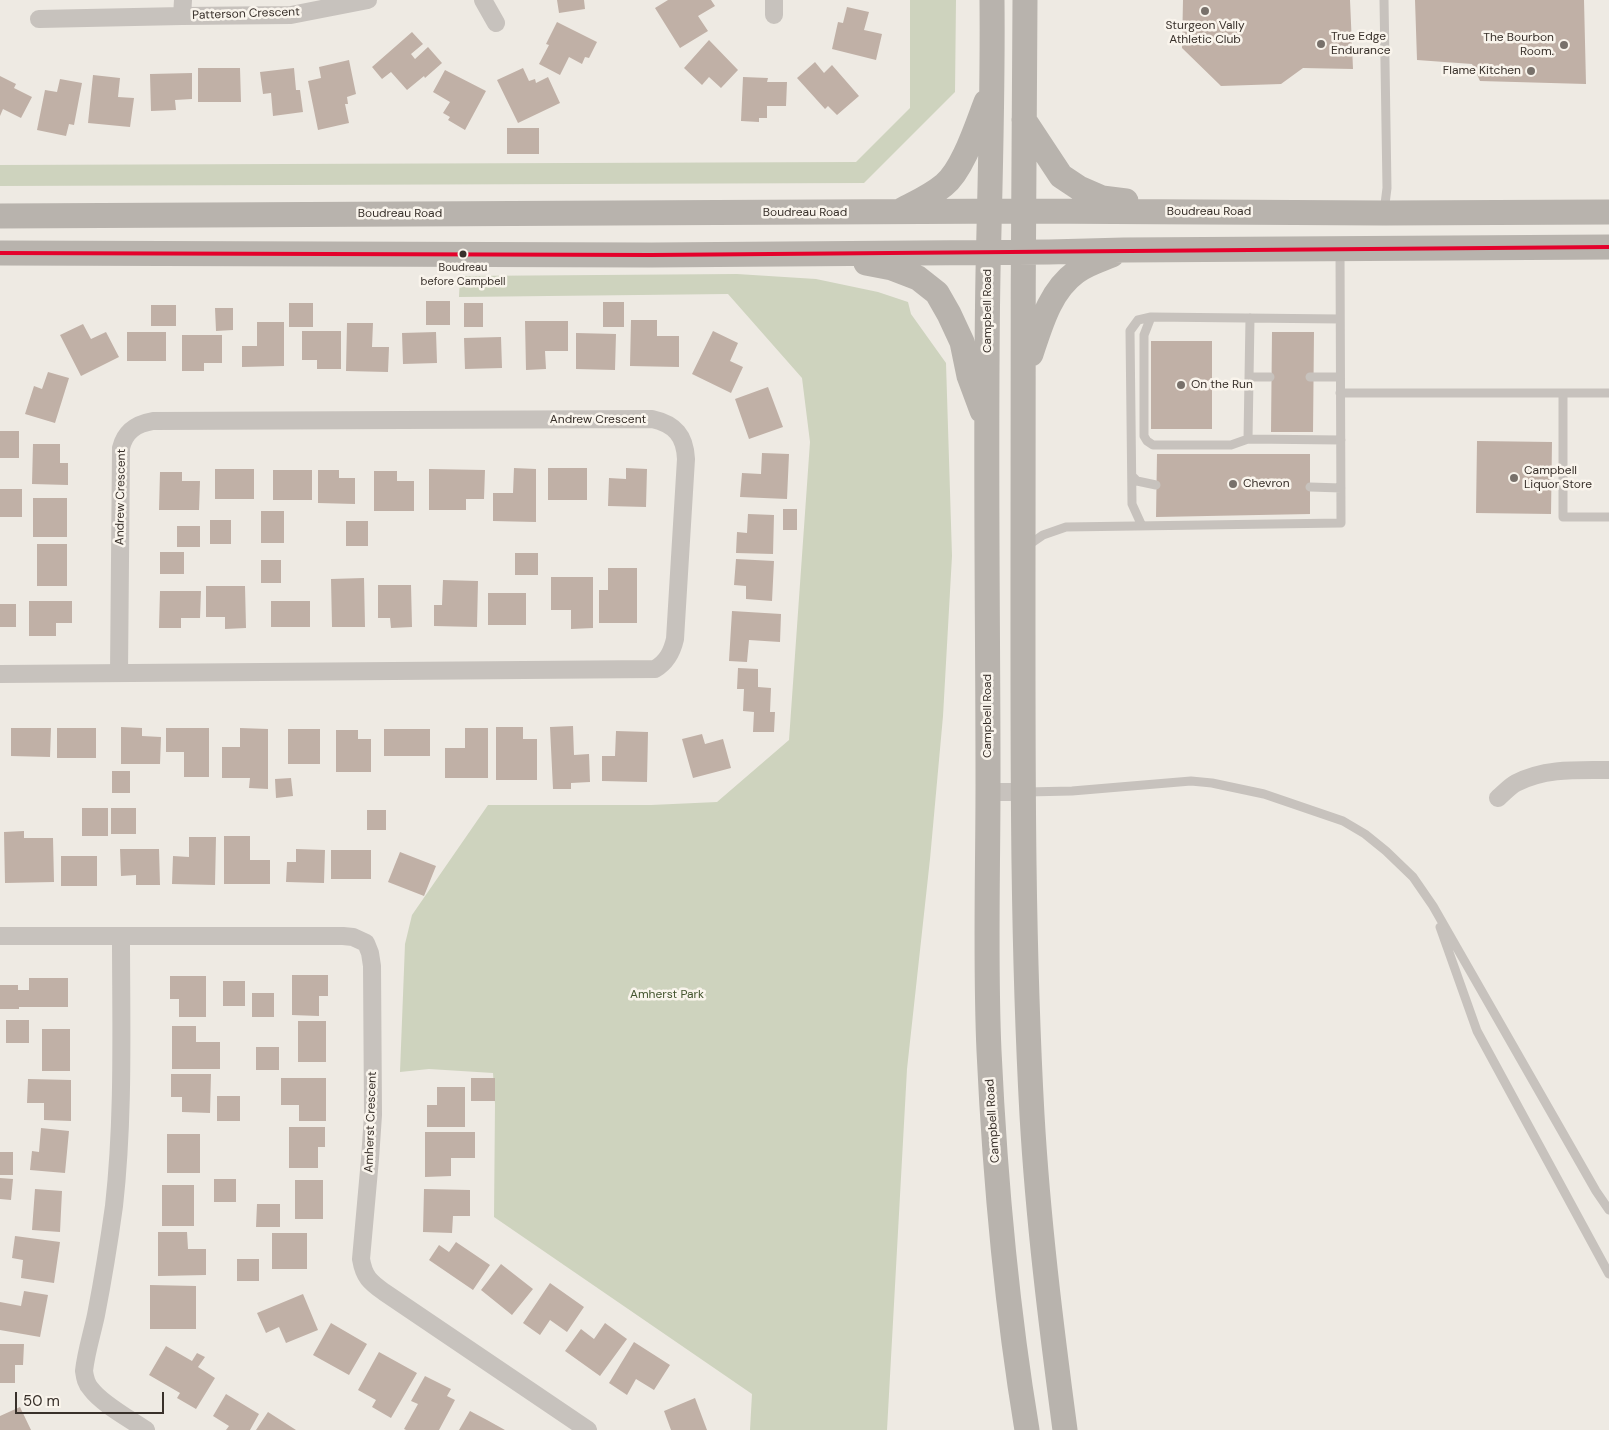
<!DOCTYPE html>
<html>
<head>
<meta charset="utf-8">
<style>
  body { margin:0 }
  #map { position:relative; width:1609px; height:1430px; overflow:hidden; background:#eeeae3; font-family:"DM Sans",sans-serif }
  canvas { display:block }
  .scale { position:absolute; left:15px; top:1392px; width:149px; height:22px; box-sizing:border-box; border:2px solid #38302a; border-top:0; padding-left:6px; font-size:15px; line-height:18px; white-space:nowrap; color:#38302a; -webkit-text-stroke:4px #f9f4ec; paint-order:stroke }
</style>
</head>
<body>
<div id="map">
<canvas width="1609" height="1430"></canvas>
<div class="scale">50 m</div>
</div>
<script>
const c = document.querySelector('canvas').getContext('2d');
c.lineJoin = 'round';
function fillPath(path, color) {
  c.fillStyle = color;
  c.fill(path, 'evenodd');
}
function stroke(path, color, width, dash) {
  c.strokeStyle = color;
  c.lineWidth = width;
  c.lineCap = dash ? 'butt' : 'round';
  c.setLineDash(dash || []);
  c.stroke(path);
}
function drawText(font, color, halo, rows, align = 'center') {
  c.font = font + ' "DM Sans",sans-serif';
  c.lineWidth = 5;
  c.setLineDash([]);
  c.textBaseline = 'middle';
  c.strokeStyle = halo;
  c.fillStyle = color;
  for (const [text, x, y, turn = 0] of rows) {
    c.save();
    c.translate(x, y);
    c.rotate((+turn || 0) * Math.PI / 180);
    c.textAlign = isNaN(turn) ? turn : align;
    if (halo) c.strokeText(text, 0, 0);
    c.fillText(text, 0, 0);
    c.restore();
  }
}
fillPath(new Path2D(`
  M910 0H956L955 92 864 183 0 186V165L856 162 910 108Z
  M737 274 816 279 878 292 908 302 911 314 946 363 952 556 943 716 930 859 907 1069 887 1430H750L752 1394 494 1217 495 1104 493 1073 429 1069 400 1072 405 944 412 915 488 805H651L717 802 789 740 810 442 802 378 728 294 459 297 460 276Z`), '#ced3be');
fillPath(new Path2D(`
  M557 0H584L585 9 559 13Z
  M668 0H711L715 6 698 16 708 31 680 48 655 8Z
  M1183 0H1350L1353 69 1303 68 1281 84 1221 86 1182 48Z
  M1415 0H1584L1586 84 1480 81 1472 64 1417 60Z
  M847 7 869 12 864 30 882 34 876 60 832 49 838 22 843 23Z
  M557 22 597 42 589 58 585 57 582 64 569 57 560 75 539 64 549 45 546 44Z
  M412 32 423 44 411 54 415 59 428 47 442 63 425 78 424 76 407 90 391 72 382 79 372 67Z
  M709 40 738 70 721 88 709 77 702 85 684 68Z
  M349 60 356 94 347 97 348 104H345L349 123 318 130 308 81 321 78 319 67Z
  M815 62 824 73 832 65 859 96 837 115 828 106 825 109 797 78Z
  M198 68H240L241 102H198Z
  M294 68 296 90H300L303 112 273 116 271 93 263 94 260 72Z
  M523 68 529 81 535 79 536 83 548 77 560 103 518 123 497 80Z
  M445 70 486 91 465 130 448 120 450 117 443 113 450 102 433 92Z
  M192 73V99L175 100 176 110 151 111 150 74Z
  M93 75 120 78 118 97 134 98 130 127 88 123Z
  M0 76 16 84 14 88 32 97 21 118 3 109 0 116Z
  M743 77 768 78 767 82H787L786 106H767V118H759V122L741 121Z
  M60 79 82 83 74 125 69 124 66 136 37 130 45 90 57 92Z
  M507 128H539V154H507Z
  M426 301H450V325H426Z
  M603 302H624V327H603Z
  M289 303H313V327H289Z
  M464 303H483V327H464Z
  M151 305H176V326H151Z
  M215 308H233V330L216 331Z
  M631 320H657V336H679V367L630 366Z
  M525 321H568V351H545L546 369 526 370Z
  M257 322H284V366L242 367V346H257Z
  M347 323H373L372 347H389L388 372 346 371Z
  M83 324 91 339 106 332 119 357 81 376 60 335Z
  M302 331H341V369H317V360H302Z
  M713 331 738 343 730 361 743 367 731 393 692 374Z
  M127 332H166V361H127Z
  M436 332 437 363 403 364 402 333Z
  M1272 332H1314L1313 432H1271Z
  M576 333 616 334 615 370 576 369Z
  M182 335H222V363H204V371H182Z
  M501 337 502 368 465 369 464 338Z
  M1151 341H1212V429H1151Z
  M48 372 69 378 55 423 25 414 34 386 42 389Z
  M768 387 783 427 749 439 735 399Z
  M0 431H19V458H0Z
  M1477 441 1552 442 1551 514 1476 513Z
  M33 444H60V463H68V485L32 484Z
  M762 453 789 454 787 499 740 497 742 473 761 474Z
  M1157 454H1310V514L1156 517Z
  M514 468 536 469V522L493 521V493H513Z
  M548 468H587V500H548Z
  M626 468 647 469 646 507 608 506 609 478 626 479Z
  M215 469H254V499H215Z
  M429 469 485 470 484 499H466V510H429Z
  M273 470H312V500H273Z
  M318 470H339V478H355V504L318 503Z
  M374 471H397V481H414V511H374Z
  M160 472H182V481H200L199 510H159Z
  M0 489H22V517H0Z
  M33 498H67V537H33Z
  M783 509H797V530H783Z
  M261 511H284V543H261Z
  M748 514 774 515 773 554 736 553 737 532 747 533Z
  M210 520H231V544H210Z
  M346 521H368V546H346Z
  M177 526H200V547H177Z
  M37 544H67V586H37Z
  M160 552H184V574H160Z
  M515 553H538V575H515Z
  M736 559 774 561 772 601 746 599V586L734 585Z
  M261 560H281V583H261Z
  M608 568H637V623H599V590H608Z
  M551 577H593V628L571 629V610H551Z
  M364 578 365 627H332L331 579Z
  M443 580 478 581 477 627 434 626V605H442Z
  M378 585H411L412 627 391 628 390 618H378Z
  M206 586H245L246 628 225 629V617H206Z
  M160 591H201L200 618H181V628H159Z
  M488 593H526V625H488Z
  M29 601H72V623H56V636H29Z
  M271 601H310V627H271Z
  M0 604H16V627H0Z
  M732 611 781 614 780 642 749 640 747 662 729 661Z
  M738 668 758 669V687L771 688 770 712H775L774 732H753L754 712 743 711 744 689H737Z
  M573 726 574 755 589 754 590 782 571 783V789H553L550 727Z
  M121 727 142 728V736L161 737 160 764H121Z
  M496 727H523V739H537V780H496Z
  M11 728H51L50 757 11 756Z
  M57 728H96V758H57Z
  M166 728H209V777H184V752H166Z
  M240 728 268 729V789L249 788 250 778H222V747H240Z
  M465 728H488V778H445V748H465Z
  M288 729H320V764H288Z
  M384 729H430V756H384Z
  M336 730H358V739H371V772H336Z
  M616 731 648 732 647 782 602 781V756H615Z
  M702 734 705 744 723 739 731 768 693 778 682 739Z
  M112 771H130V793H112Z
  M291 778 293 796 276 798 275 779Z
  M82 808H108V836H82Z
  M111 808H136V834H111Z
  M367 810H386V830H367Z
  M24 831V838H53L54 882 5 883 4 832Z
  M224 836H250V860H270V884H224Z
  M189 837H216L215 885 172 884 173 856 189 857Z
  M120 849H159L160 885H136V875L121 876Z
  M296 849 325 850 324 883 286 882 287 862H296Z
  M331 850H371V879H331Z
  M400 852 436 866 424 896 388 882Z
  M61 856H97V886H61Z
  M292 975H328V996H319V1016L292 1015Z
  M170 976H206V1017H179V999H170Z
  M29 978H68V1007H19V1009H0V985H18V990H29Z
  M223 981H245V1006H223Z
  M252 993H274V1017H252Z
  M6 1020H29V1043H6Z
  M298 1021H326V1062H298Z
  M172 1026H196V1042H220V1069H172Z
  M42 1029H70V1071H42Z
  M256 1047H279V1070H256Z
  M171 1074H211L210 1113 182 1112V1097H171Z
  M281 1078H326V1121H299V1105H281Z
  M471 1078H495V1101H471Z
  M28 1079 71 1080V1121L44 1120V1103H27Z
  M437 1087H465V1127H427V1105H437Z
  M217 1096H240V1121H217Z
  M289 1127H325V1147H318V1168H289Z
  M41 1128 69 1131 65 1173 30 1170 32 1151 39 1152Z
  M425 1132H475V1158H451V1176L425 1177Z
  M167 1134H200V1173H167Z
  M0 1152H13V1175H0Z
  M0 1178 13 1179 11 1200 0 1199Z
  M214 1179H236V1202H214Z
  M295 1180H323V1219H295Z
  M162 1185H194V1226H162Z
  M35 1189 62 1191 60 1232 32 1230Z
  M424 1189 470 1190V1216H453L452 1233 423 1232Z
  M257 1204H280V1227H256Z
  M158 1232H187L188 1249H206V1275L158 1276Z
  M272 1233H307V1269H272Z
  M15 1236 60 1242 54 1283 21 1278 23 1260 12 1258Z
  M456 1242 490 1265 473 1290 429 1260 439 1245 449 1252Z
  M237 1259H259V1281H237Z
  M501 1264 533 1289 512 1315 481 1290Z
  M550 1283 584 1307 567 1332 550 1320 540 1335 523 1323Z
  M150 1285 196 1286V1329H150Z
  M24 1291 48 1295 40 1337 0 1330V1302L21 1306Z
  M303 1294 318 1330 286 1343 279 1327 266 1333 257 1313Z
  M331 1323 367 1344 349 1375 313 1355Z
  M605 1323 627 1339 600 1376 565 1351 581 1329 594 1339Z
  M634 1342 670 1365 654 1390 636 1379 627 1395 609 1383Z
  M0 1344H24L23 1365H15V1383H0Z
  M166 1346 192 1361 197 1353 205 1357 198 1367 215 1378 196 1409 177 1398 180 1393 149 1375Z
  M379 1352 417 1373 391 1418 372 1407 376 1400 358 1390Z
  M425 1376 451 1389 447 1396 455 1400 439 1430H406L404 1429 418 1404 411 1401Z
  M226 1394 259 1414 250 1430H226L229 1426 213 1416Z
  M695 1398 707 1430H671L664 1411Z
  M20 1407 31 1430H0V1416Z
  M470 1411 487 1420 505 1430H459Z
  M268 1412 296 1430H256Z`), '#c0b0a6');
stroke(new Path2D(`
  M1384 0 1387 188 1384 212
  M1151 317 1144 335V436L1147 441 1153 445H1231L1248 439
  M1250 318 1248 439 1341 440
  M1249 377H1270
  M1310 377H1340
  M1340 393H1609
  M1563 393V517H1609
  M1132 476 1137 481 1156 485
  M1310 487 1341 488
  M1142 526 1132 504 1130 331 1138 320 1151 317 1340 319
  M1027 546 1043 535 1066 527 1341 523 1340 250
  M1026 792 1072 791 1191 781 1212 783 1264 794 1343 821 1365 834 1386 851 1413 877 1433 906 1596 1191 1609 1210
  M1440 927 1477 1031 1609 1274`), '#c7c2bd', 9);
stroke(new Path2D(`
  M183 0 182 16 291 15 368 0
  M483 0 496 23
  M774 15V0
  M39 19 182 16
  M0 674 655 669C667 662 672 652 675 639L686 459C685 436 675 424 652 419L153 421C136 424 125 431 121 448L119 673
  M988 792H1023
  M1498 798C1504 793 1510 786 1516 783 1545 768 1577 770 1609 770
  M0 936H343L353 937 366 943 370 953 372 966 373 1115 370 1159 361 1259C364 1277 370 1282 384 1292L588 1430
  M121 936C121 1026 124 1117 114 1206 109 1242 103 1279 96 1315 92 1334 86 1352 84 1371 85 1378 86 1384 91 1389 102 1404 130 1419 146 1430`), '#c7c2bd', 18);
stroke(new Path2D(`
  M992 0C993 91 990 182 988 273 985 444 988 614 988 784 988 873 985 962 989 1051 995 1178 1006 1304 1027 1430
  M1025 0C1023 189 1023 379 1023 568 1023 751 1022 933 1032 1115 1038 1220 1051 1325 1065 1430
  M1024 120 1061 176 1079 188 1102 198 1126 201
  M900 211C915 203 931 196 944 185 963 170 977 125 986 102
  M0 216 1024 211 1384 213 1609 212
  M0 253 651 255 1049 252 1124 250 1609 247
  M866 263 892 268 918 278 937 293 949 314 962 342 969 376 982 411
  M1031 354C1041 324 1050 291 1076 272 1086 264 1100 260 1112 255`), '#b8b3ad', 25);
stroke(new Path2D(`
  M0 253 651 255 1609 247`), '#e4002b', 4);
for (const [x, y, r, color] of [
  [1205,11,5,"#78716b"],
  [1321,44,5,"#78716b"],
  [1564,45,5,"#78716b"],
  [1531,71,5,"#78716b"],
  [463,254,4.5,"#38302a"],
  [1181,385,5,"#78716b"],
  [1514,478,5,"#78716b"],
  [1233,484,5,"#78716b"]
]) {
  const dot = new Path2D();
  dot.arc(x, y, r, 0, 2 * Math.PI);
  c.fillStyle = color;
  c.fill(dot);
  stroke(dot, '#f9f4ec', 2);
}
drawText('11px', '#38302a', '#f9f4ec', [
  ["Boudreau",463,268],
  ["before Campbell",463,282]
]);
drawText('12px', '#38302a', '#f9f4ec', [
  ["Patterson Crescent",246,14,-2],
  ["Boudreau Road",1209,212],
  ["Boudreau Road",805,213],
  ["Boudreau Road",400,214],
  ["Campbell Road",988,311,-90],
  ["Andrew Crescent",598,420],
  ["Andrew Crescent",121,497,-89],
  ["Campbell Road",988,716,-90],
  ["Campbell Road",993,1121,-94],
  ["Amherst Crescent",371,1122,-88]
]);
drawText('12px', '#38302a', '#f9f4ec', [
  ["Sturgeon Vally",1205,26,"center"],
  ["Athletic Club",1205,40,"center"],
  ["True Edge",1331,37],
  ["Endurance",1331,51],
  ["The Bourbon",1554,38,"right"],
  ["Room.",1554,52,"right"],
  ["Flame Kitchen",1521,71,"right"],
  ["On the Run",1191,385],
  ["Campbell",1524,471],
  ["Liquor Store",1524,485],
  ["Chevron",1243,484]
], 'left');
drawText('12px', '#44552f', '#f9f4ec', [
  ["Amherst Park",667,995]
]);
</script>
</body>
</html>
